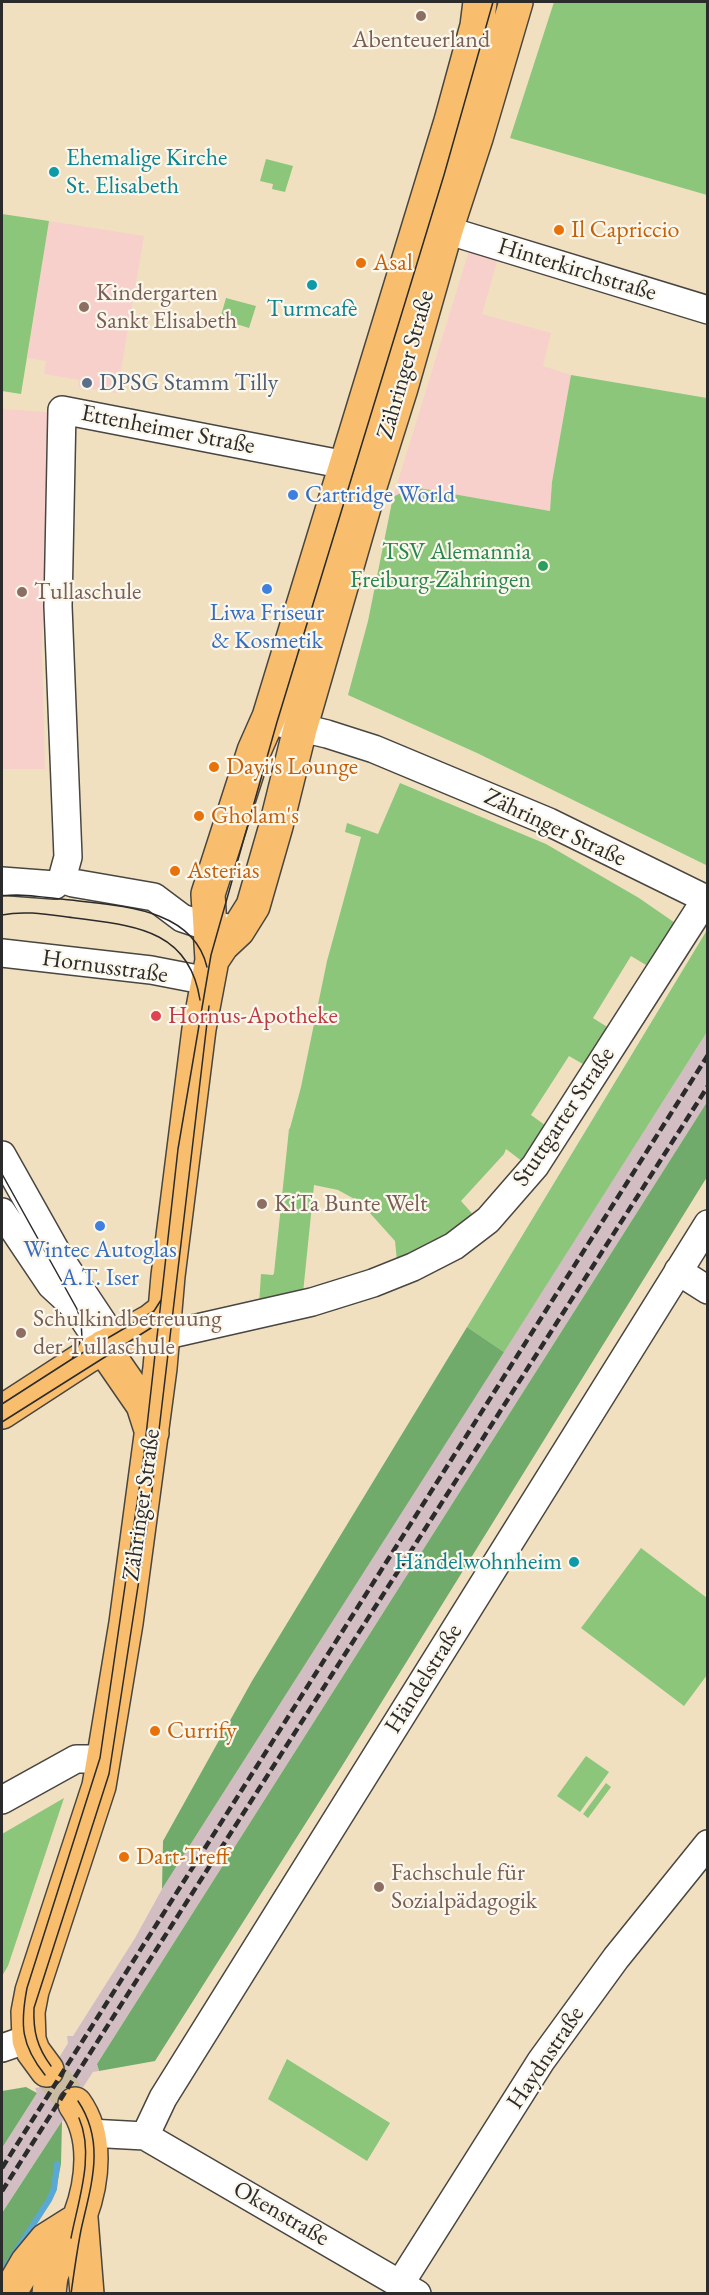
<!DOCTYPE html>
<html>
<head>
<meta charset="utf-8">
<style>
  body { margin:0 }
  #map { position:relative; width:709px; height:2295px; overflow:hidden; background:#f1e0c0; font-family:"EB Garamond",serif }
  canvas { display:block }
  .frame { position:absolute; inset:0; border:3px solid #2b2b2b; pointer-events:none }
</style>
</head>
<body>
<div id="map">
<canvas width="709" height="2295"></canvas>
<div class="frame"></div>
</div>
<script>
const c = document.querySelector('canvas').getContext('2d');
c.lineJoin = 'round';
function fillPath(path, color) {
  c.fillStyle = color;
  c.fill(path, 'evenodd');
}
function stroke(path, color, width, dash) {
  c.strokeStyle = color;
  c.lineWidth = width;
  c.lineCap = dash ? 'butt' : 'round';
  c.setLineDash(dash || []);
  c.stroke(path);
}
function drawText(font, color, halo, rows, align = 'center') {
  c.font = font + ' "EB Garamond",serif';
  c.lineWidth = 4.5;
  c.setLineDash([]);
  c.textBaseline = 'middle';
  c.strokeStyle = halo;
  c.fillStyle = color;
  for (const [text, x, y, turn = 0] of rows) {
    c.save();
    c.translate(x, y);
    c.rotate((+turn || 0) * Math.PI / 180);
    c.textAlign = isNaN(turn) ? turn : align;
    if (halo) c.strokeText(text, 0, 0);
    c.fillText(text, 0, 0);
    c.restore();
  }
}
fillPath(new Path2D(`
  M49 221 144 236 117 393 78 387 79 380 44 374 46 361 27 358Z
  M476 228 504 238 482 314 551 333 543 366 571 375 552 482 550 511 413 487 393 497Z
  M2 409 48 412 42 652 45 769H2Z`), '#f7d0cb');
fillPath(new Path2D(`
  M707 1032V1102L97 2064 99 2071 93 2072 67 2112 70 2119 62 2121 2 2213V2148L37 2093 35 2088 41 2087 68 2043 67 2036H73L135 1938 162 1889Z`), '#d2bec2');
fillPath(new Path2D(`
  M554 2H707V195L510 138Z
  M266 159 293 166 285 192 272 189 273 184 260 181Z
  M2 214 49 221 21 394 2 391Z
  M226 298 256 306 249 328 220 319Z
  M571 375 707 398 708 863 706 865 477 753 348 695 368 621 393 497 413 487 550 511 552 482Z
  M400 783 546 844 639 898 678 925 646 965 631 956 593 1018 612 1030 588 1067 569 1056 531 1115 549 1128 527 1165 506 1149 504 1154 461 1201 477 1219 397 1261 395 1241 360 1202 338 1190 314 1185 303 1293 259 1305 261 1274 273 1275 274 1273 289 1129 290 1128 301 1087 327 961 361 837 345 832 347 823 378 834Z
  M707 930V1032L504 1352 467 1327Z
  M641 1548 707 1598V1675L684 1706 581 1628Z
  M586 1756 609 1772 580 1812 557 1796Z
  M606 1783 611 1787 588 1818 583 1814Z
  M64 1798 8 1966 2 1976V1834Z
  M287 2059 390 2123 367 2161 268 2099Z`), '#8bc67b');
fillPath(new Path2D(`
  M707 1102V1177L342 1766 155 2061 99 2071 97 2064Z
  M467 1327 504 1352 162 1889 163 1841 252 1681Z
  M26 2087 37 2093 2 2148V2091Z
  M62 2121 61 2164 56 2190 2 2279V2213Z`), '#70ab6b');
stroke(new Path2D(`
  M2 2273 49 2200 54 2189 57 2164`), '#5aa9d4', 6);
stroke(new Path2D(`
  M47 2070 75 2104`), '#c9bca2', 33, [33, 16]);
const minor = new Path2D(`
  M446 230 708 310
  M62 879 73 883 154 897 182 918 197 923 228 928
  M2 881 55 885 62 879 68 857 58 606 62 410 346 465
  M2 953 151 970 208 981
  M2 1155 61 1260 115 1341
  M2 1212 51 1285 77 1309 89 1327
  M678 1271 708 1290
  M144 1331 171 1334 312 1302 373 1283 413 1267 454 1246 488 1220 535 1166 706 899 549 822 374 749 327 734 281 723
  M2 1800 76 1759H105
  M2 2048 25 2040
  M89 2133 145 2136 417 2294
  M145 2136 163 2098 708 1224
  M400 2284 541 2061 616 1958 708 1844`);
const major = new Path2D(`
  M212 960 222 945 238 930 253 906 276 826 300 729 371 483 401 388 446 230 476 138 516 2
  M103 1347 143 1405 152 1433
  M2 1412 88 1356 151 1321 165 1310
  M47 2070 33 2051 29 2040 28 2012 32 1991 99 1786 126 1623 160 1368 168 1276 199 1029 212 960 208 894 254 751 269 717 451 121 477 26 480 2
  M81 2218 87 2294
  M9 2294 27 2263 46 2240 73 2223
  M49 2294C50 2286 50 2277 53 2271 61 2252 74 2236 80 2216 93 2181 98 2136 75 2104`);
stroke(minor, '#494641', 30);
stroke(major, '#494641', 36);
stroke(minor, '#fff', 27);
stroke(major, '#f9be6d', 33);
stroke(new Path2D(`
  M2 896C24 893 48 898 71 900 120 906 193 908 207 967
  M2 915C25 910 51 915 75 918 134 926 189 929 200 1000
  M2 1174 77 1309 81 1321 82 1338 72 1359 2 1404
  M72 1359 154 1311 161 1300
  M2 1422 162 1321
  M51 2066C37 2047 33 2031 34 2008L109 1774 149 1515 209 1006
  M45 2075C21 2045 20 2025 27 1988L100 1758 143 1462 178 1149 211 955 277 722 444 175 493 2
  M71 2238C78 2201 95 2155 79 2118
  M71 2294C74 2272 77 2251 81 2230 91 2185 106 2143 78 2101`), '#2b2b2b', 1.5);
stroke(new Path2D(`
  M2 2168 708 1055
  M2 2191 708 1086`), '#2b2b2b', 4.5, [9, 4.5]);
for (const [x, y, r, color] of [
  [421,16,6,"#8d6e63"],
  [54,172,6,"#0f9aa8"],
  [559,230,6,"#e8710a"],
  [361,263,6,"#e8710a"],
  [312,285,6,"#0f9aa8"],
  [84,307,6,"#8d6e63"],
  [87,383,6,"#5c6f8a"],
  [293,495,6,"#3f7fe0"],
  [543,566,6,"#2e9e5b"],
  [267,589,6,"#3f7fe0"],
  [22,592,6,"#8d6e63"],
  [214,767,6,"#e8710a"],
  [199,816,6,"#e8710a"],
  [175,871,6,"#e8710a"],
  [156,1016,6,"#e0444e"],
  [262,1204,6,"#8d6e63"],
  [100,1226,6,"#3f7fe0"],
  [21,1333,6,"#8d6e63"],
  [574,1562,6,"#0f9aa8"],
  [155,1731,6,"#e8710a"],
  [124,1857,6,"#e8710a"],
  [379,1887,6,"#8d6e63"]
]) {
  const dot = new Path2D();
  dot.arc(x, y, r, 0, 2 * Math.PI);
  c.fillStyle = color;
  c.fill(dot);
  stroke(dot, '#fbf7ec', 2);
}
drawText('24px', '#785e54', '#fbf7ec', [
  ["Abenteuerland",421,40,"center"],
  ["Kindergarten",96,293],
  ["Sankt Elisabeth",96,321],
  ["Tullaschule",34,592],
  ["KiTa Bunte Welt",274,1204],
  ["Schulkindbetreuung",33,1319],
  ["der Tullaschule",33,1347],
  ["Fachschule für",391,1873],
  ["Sozialpädagogik",391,1901]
], 'left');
drawText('24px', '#0d838f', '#fbf7ec', [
  ["Ehemalige Kirche",66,158],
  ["St. Elisabeth",66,186],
  ["Turmcafè",312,309,"center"],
  ["Händelwohnheim",562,1562,"right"]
], 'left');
drawText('24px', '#c56008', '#fbf7ec', [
  ["Il Capriccio",571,230],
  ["Asal",373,263],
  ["Dayi's Lounge",226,767],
  ["Gholam's",211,816],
  ["Asterias",187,871],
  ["Currify",167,1731],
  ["Dart-Treff",136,1857]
], 'left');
drawText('24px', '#2b2b2b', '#fbf7ec', [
  ["Hinterkirchstraße",577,270,17],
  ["Zähringer Straße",406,365,-74],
  ["Ettenheimer Straße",168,430,11],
  ["Zähringer Straße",555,828,25],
  ["Hornusstraße",105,967,8],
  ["Stuttgarter Straße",564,1117,-56],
  ["Zähringer Straße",142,1505,-82],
  ["Händelstraße",424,1679,-58],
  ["Haydnstraße",546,2058,-56],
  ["Okenstraße",281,2214,30]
]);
drawText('24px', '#4e5e75', '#fbf7ec', [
  ["DPSG Stamm Tilly",99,383]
], 'left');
drawText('24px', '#366cbe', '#fbf7ec', [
  ["Cartridge World",305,495,"left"],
  ["Liwa Friseur",267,613],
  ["& Kosmetik",267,641],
  ["Wintec Autoglas",100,1250],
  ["A.T. Iser",100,1278]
]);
drawText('24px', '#27864d', '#fbf7ec', [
  ["TSV Alemannia",531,552],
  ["Freiburg-Zähringen",531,580]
], 'right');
drawText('24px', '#be3a42', '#fbf7ec', [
  ["Hornus-Apotheke",168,1016]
], 'left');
</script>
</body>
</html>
